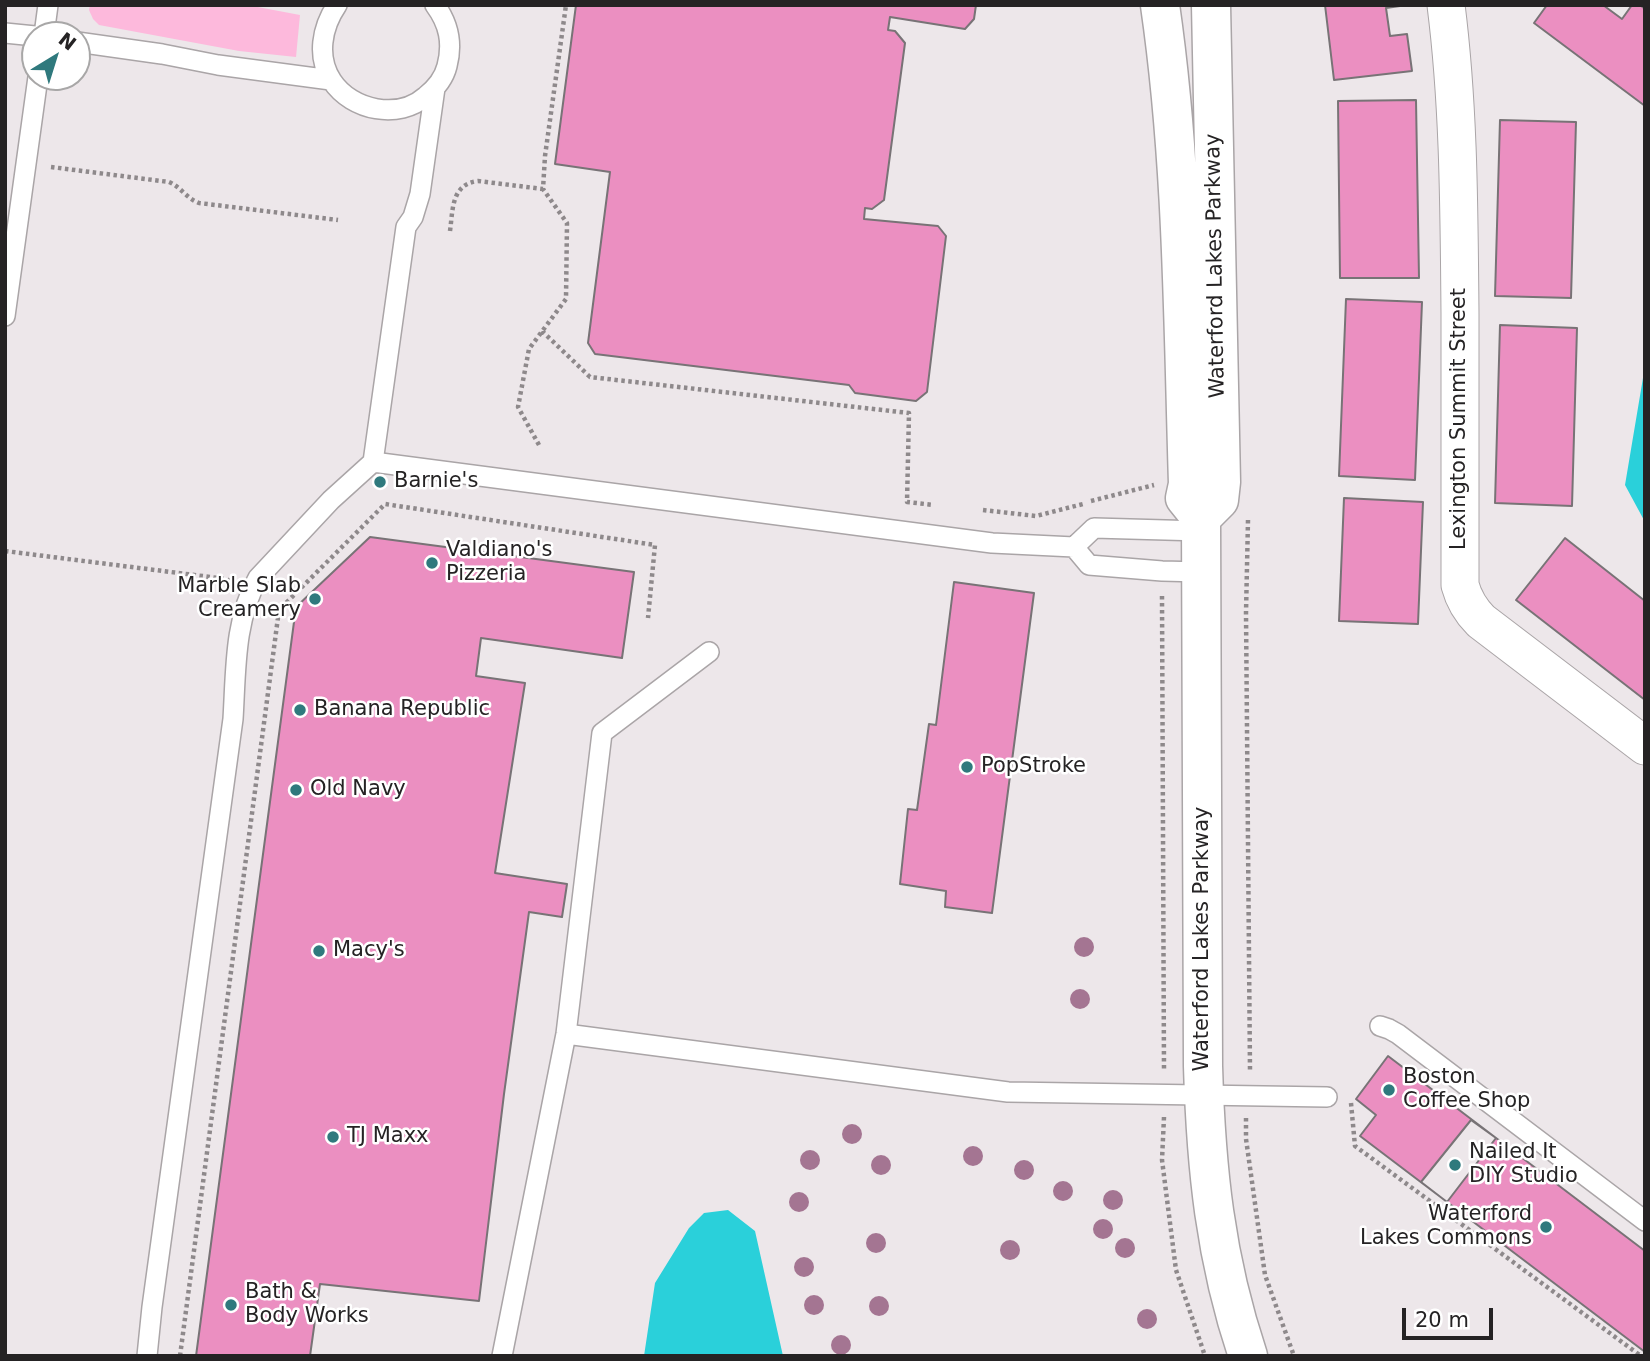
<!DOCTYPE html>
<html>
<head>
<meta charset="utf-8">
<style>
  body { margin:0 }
  #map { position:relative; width:1650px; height:1361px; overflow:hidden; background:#ede7ea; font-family:"DejaVu Sans",sans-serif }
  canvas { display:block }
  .frame { position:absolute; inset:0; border:7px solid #252324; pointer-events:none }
  .north { position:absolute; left:21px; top:21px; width:70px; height:70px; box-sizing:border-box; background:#fff; border:2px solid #a8a7a7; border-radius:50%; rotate:38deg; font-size:19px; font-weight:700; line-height:28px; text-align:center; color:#252324 }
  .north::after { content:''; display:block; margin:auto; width:24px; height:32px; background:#2f797d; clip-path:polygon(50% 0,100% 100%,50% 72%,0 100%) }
  .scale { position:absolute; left:1402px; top:1308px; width:91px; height:32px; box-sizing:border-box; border:4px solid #252324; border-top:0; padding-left:9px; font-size:21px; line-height:24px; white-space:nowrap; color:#252324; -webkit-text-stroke:5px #fff; paint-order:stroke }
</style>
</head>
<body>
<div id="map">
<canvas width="1650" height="1361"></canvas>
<div class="frame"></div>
<div class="north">N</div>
<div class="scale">20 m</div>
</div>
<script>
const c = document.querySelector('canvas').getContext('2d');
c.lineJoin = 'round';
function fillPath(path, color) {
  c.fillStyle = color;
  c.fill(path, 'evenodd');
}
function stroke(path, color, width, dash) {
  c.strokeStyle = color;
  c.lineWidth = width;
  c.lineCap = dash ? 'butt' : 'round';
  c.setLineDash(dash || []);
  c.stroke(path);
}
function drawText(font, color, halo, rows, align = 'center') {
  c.font = font + ' "DejaVu Sans",sans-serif';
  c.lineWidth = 5;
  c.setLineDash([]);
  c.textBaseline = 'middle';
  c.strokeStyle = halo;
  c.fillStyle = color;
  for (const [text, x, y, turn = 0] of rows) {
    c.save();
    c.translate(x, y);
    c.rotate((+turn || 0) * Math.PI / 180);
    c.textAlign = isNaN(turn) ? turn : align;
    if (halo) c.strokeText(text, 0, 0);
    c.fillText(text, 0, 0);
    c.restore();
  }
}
fillPath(new Path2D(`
  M90 5H247L300 15 296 57 239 51 99 25 93 19 89 10Z`), '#fdb9dc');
fillPath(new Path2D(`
  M1645 366V522L1625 485Z
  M728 1210 755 1231 783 1356H644L655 1283 689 1228 704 1213Z`), '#2ad0da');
const building = new Path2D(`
  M576 5H976L974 19 965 29 890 17 888 30 895 31 905 43 884 200 872 209 865 208 864 219 938 226 946 236 927 392 916 401 855 393 849 385 595 354 588 343 610 172 555 164Z
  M1325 5H1407L1386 8 1390 36 1407 34 1412 71 1334 80Z
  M1547 5H1603L1622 19 1632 5H1640L1645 9V106L1534 23Z
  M1416 100 1419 278H1340L1338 101Z
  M1500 120 1576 122 1571 298 1495 296Z
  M1346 299 1422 302 1415 480 1339 476Z
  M1500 325 1577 328 1572 506 1495 503Z
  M1344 498 1423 502 1418 624 1339 621Z
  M370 537 634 572 622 658 481 638 476 676 525 683 495 873 567 884 562 917 529 912 504 1094 479 1301 320 1284 310 1356H196L296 607Z
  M1565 538 1645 601V700L1516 600Z
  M954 582 1034 593 992 913 945 907 946 891 900 884 908 809 917 810 929 724 936 725Z
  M1388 1056 1645 1251V1352L1360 1136 1376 1115 1356 1099Z
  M1471 1120 1496 1138 1447 1202 1421 1182Z`);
fillPath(building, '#eb8fc1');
stroke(building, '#787376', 2);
const lane = new Path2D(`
  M337 5C322 27 316 57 332 81 352 111 399 120 426 96 436 88 444 78 447 66 453 43 449 24 435 5
  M5 33 35 36
  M44 35 48 5
  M77 42 162 54 218 65 331 80
  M5 316 38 77
  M373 462 406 227 413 217 420 194 435 88
  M1074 547 1089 565 1162 571 1201 572
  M1380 1026 1389 1029 1398 1034 1645 1221
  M566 1034 1008 1092 1327 1097
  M147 1356 152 1307 233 719C236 672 234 620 258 578L331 500 373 462 992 543 1074 547 1094 528 1201 531
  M502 1356 566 1034 602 733 709 652`);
const street = new Path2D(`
  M1446 5C1459 107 1459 211 1460 313 1460 404 1460 494 1460 585 1464 600 1470 610 1481 621L1645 746`);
const secondary = new Path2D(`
  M1160 5C1183 163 1183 324 1188 484L1185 498 1201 518 1203 1066C1206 1168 1215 1258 1248 1356
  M1201 518 1219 500 1221 482 1211 5`);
stroke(lane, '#aaa5a7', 22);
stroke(street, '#aaa5a7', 39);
stroke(secondary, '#aaa5a7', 41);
stroke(new Path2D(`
  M51 167 169 182C181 187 186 198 199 203L338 220
  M450 231C453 210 451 184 478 181L543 189
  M542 331 590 377 909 413 907 502 934 505
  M539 445 518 407 529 349 566 299 567 223 543 189 545 156 566 5
  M1091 501 1154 485
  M983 510 1036 516 1083 504
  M1248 520 1246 613 1250 1071
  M5 551 226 579 230 581
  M1162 596 1164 1070
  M1351 1103 1355 1146 1641 1356
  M1164 1117 1162 1160 1176 1270 1205 1356
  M1246 1118V1139L1265 1275 1294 1356
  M180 1356 279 610 385 504 655 545 648 618`), '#8e898b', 4.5, [3.5, 3.5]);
stroke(lane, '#fff', 19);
stroke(street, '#fff', 37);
stroke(secondary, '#fff', 38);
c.fillStyle = '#a47592';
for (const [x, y] of [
  [1084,947],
  [1080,999],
  [852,1134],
  [973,1156],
  [810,1160],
  [881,1165],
  [1024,1170],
  [1063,1191],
  [1113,1200],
  [799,1202],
  [1103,1229],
  [876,1243],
  [1125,1248],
  [1010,1250],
  [804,1267],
  [814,1305],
  [879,1306],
  [1147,1319],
  [841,1345]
]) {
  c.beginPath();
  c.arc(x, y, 10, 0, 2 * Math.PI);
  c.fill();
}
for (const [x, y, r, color] of [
  [380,482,7,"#2f797d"],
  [432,563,7,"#2f797d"],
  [315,599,7,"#2f797d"],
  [300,710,7,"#2f797d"],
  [967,767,7,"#2f797d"],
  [296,790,7,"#2f797d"],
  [319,951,7,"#2f797d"],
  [1389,1090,7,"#2f797d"],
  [333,1137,7,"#2f797d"],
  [1455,1165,7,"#2f797d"],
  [1546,1227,7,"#2f797d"],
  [231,1305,7,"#2f797d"]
]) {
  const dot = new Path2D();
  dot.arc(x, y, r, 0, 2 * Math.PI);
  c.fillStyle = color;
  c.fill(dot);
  stroke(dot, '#fff', 2.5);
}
drawText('21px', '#252324', '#fff', [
  ["Waterford Lakes Parkway",1216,266,-91],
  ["Lexington Summit Street",1460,419,-90],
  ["Waterford Lakes Parkway",1203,939,-90]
]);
drawText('21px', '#252324', '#fff', [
  ["Barnie's",394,482],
  ["Valdiano's",446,551],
  ["Pizzeria",446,575],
  ["Marble Slab",301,587,"right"],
  ["Creamery",301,611,"right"],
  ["Banana Republic",314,710],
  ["PopStroke",981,767],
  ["Old Navy",310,790],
  ["Macy's",333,951],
  ["Boston",1403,1078],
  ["Coffee Shop",1403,1102],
  ["TJ Maxx",347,1137],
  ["Nailed It",1469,1153],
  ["DIY Studio",1469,1177],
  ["Waterford",1532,1215,"right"],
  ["Lakes Commons",1532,1239,"right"],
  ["Bath &",245,1293],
  ["Body Works",245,1317]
], 'left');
</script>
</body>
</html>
